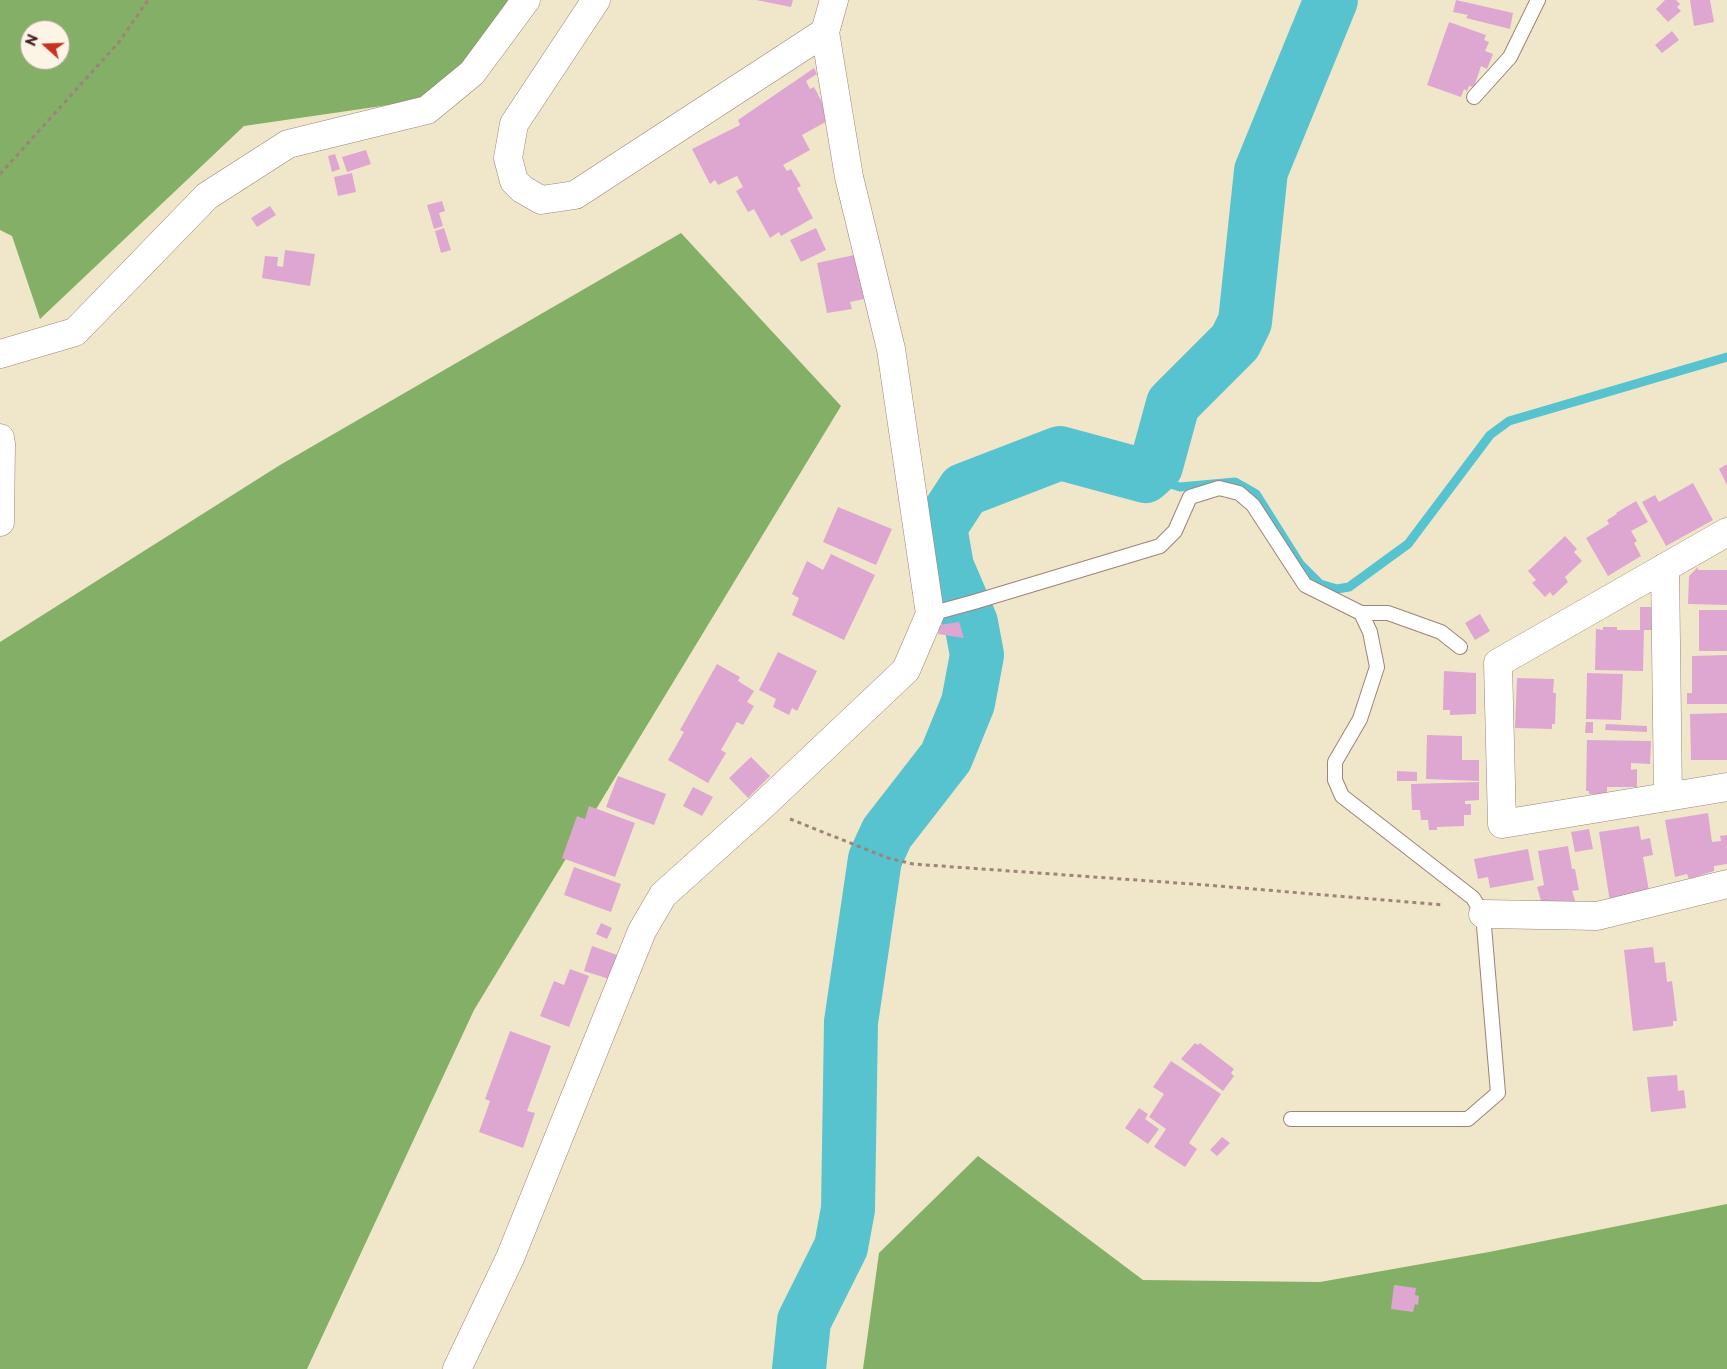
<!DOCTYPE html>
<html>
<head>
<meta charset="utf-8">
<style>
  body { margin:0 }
  #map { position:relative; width:1727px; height:1369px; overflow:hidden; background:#f0e7ca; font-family:"Playpen Sans",sans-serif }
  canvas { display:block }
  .north { position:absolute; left:20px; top:20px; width:50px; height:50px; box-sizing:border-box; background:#fcf5e5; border:1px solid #b59f9b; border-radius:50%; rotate:290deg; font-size:14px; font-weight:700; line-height:20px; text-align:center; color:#4a1f2b }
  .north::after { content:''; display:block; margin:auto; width:18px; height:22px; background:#c8321e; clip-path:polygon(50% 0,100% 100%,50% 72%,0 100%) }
</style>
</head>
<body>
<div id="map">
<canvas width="1727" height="1369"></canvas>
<div class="north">N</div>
</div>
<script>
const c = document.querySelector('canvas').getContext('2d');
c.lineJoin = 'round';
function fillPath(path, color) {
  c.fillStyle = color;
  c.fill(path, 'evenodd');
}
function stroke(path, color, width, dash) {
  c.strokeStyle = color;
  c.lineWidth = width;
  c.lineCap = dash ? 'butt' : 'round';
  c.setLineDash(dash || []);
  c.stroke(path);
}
fillPath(new Path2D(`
  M0 0H508L444 97 244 126 40 319 12 236 0 230ZM30 30H60V60H30Z
  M681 233 841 406 474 1010 307 1369H0V642L280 465Z
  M978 1156 1143 1280 1320 1282 1489 1252 1727 1204V1369H863L879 1253Z`), '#84af66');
stroke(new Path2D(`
  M1145 476 1180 487 1235 482 1256 494 1300 564 1320 584 1337 589 1349 587 1408 544 1490 435 1509 421 1727 357`), '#57c3cf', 9);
stroke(new Path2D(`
  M799 1369 804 1321 841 1247 848 1209 851 1022 875 859 887 833 946 757 968 703 977 655 971 623 947 567 940 527 964 490 1060 453 1145 476 1156 466 1173 404 1235 342 1245 322 1261 171 1331 0`), '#57c3cf', 54);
fillPath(new Path2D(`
  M756 0H793L791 7Z
  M1456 0 1513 13 1510 29 1466 18 1468 15 1453 12Z
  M1665 0H1676L1680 4 1677 7 1681 11 1668 22 1656 9Z
  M1690 0H1710L1714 22 1694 26Z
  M1449 22 1486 35 1484 40 1489 42 1485 51 1493 54 1487 69 1481 66 1474 87 1469 86 1467 91 1464 89 1461 97 1427 85Z
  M1672 31 1679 40 1662 53 1655 45Z
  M814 68 817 74 806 81 810 89 814 87 831 119 802 135 810 150 783 165 787 171 791 169 801 186 797 188 813 218 781 236 779 232 770 238 754 209 748 212 736 191 743 187 737 176 718 185 715 180 710 184 692 149 740 125 738 120Z
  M366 150 371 164 347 172 342 157Z
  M335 154 340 169 332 172 328 156Z
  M352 173 356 192 338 196 334 177Z
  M442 201 445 211 439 213 443 226 434 229 427 205Z
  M270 206 276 215 257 227 251 218Z
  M444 228 451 250 441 253 435 231Z
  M816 228 826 250 801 262 790 240Z
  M285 250 315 254 310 286 262 278 265 256 278 257 277 266 283 267Z
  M854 255 864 299 850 302 852 309 827 313 817 263Z
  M1727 464V485L1719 469Z
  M1693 483 1713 520 1666 546 1642 502 1655 495 1659 502Z
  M1636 501 1648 522 1631 531 1637 541 1634 543 1641 556 1608 576 1586 538 1609 524 1607 520 1617 514 1616 513Z
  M838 507 892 529 876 565 823 542Z
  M1565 536 1577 549 1574 552 1582 561 1565 577 1568 582 1553 596 1550 592 1545 597 1532 583 1536 580 1528 571Z
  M831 554 875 575 844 640 792 615 799 598 792 594 807 561 823 570Z
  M1698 567V570H1727V605L1688 604 1689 576Z
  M1640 607H1652V630H1644L1643 671 1595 670 1596 629 1603 630V627H1617V630H1640Z
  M1699 610H1727V651H1699Z
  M1480 614 1490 631 1475 640 1465 623Z
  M959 622 964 638 938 634 940 625Z
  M778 652 817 671 797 711 792 708 789 715 773 707 776 699 759 690Z
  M1727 655V704H1687V693H1692V656Z
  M717 664 740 677 738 681 754 691 747 702 754 706 743 725 737 722 721 750 726 753 708 783 668 760 684 732 680 730Z
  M1444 671 1476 673V714L1450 715V710H1443Z
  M1587 673 1623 674 1621 720 1586 719Z
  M1517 678 1554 679 1553 693H1556L1555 724H1552V729L1515 728Z
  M1727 713V760H1691L1690 714Z
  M1586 722H1593V733H1585Z
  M1606 724 1647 726V732L1605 730Z
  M1427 735 1462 736V760H1479V781L1426 779Z
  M1587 740 1651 741 1650 764 1631 763V770L1637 769V787H1607V794H1589V791H1586Z
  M751 757 770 776 748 798 729 778Z
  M1397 771 1417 772V781H1397Z
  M618 776 666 794 654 825 606 807Z
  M1479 782V800L1465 801V804H1471V815H1464V826L1437 827V830H1429L1428 820H1421L1420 810H1412L1411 784Z
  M693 787 713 797 702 816 683 806Z
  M589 806 635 823 615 877 562 858 577 816 585 819Z
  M1708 813 1712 842 1721 841 1720 836 1727 835V864L1714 866V871L1689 879 1687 874 1675 877 1665 820Z
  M1639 826 1641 840 1650 838 1653 855 1643 857 1649 891 1610 902 1599 832Z
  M1589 829 1593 849 1575 852 1571 832Z
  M1568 846 1572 869H1575L1579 890 1572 891 1576 903 1541 901 1537 887 1544 885 1538 851Z
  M1528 849 1534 880 1490 888 1488 877 1478 879 1474 859Z
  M574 867 621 884 611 912 564 895Z
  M601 923 612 928 607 939 596 934Z
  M592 946 617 955 609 979 584 971Z
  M1653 947 1655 963 1665 962 1667 982 1672 981 1677 1021H1673V1026L1633 1031 1624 950Z
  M570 969 589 976 569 1027 540 1016 554 981 564 985Z
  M510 1031 551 1046 527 1111 535 1113 523 1148 479 1132 490 1101 485 1099Z
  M1195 1043 1198 1045 1200 1043 1234 1069 1231 1073 1234 1076 1223 1091 1181 1059Z
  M1171 1061 1221 1094 1189 1143 1197 1149 1185 1167 1154 1147 1166 1129 1149 1117 1164 1094 1153 1087Z
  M1677 1075 1678 1091 1684 1090 1686 1108 1651 1112 1647 1077Z
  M1139 1108 1148 1114 1145 1119 1159 1129 1148 1144 1125 1128Z
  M1222 1137 1230 1143 1217 1156 1210 1150Z
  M1394 1285 1416 1288 1415 1295 1419 1296 1418 1305 1415 1304 1413 1312 1391 1309Z`), '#dea7d1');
const service = new Path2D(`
  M1474 97 1510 57 1538 0
  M1361 613H1388L1441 632 1460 647
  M930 614 974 602 1160 546 1175 531 1190 497 1219 488 1239 493 1253 505 1305 585 1361 613 1370 632 1377 667 1360 719 1335 762V780L1342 796 1473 898 1483 914 1498 1093 1468 1119H1291`);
const minor = new Path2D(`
  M596 0 514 124 508 158 514 181 522 189 541 200 575 195 825 32 834 0
  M0 354 75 332 207 196 288 144 427 110 472 73 526 0
  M0 438 1 444 0 522
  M1727 532 1498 663 1502 824 1727 787
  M1665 567 1668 797
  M1483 914 1597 916 1727 884
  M457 1369 510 1258 642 931 663 895 761 807 906 670 930 614 891 349 849 177 825 32`);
stroke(service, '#9d837a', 16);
stroke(minor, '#9d837a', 29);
stroke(new Path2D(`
  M0 174 119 42 148 0
  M790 819 888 858 913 864 1206 885 1444 905`), '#9d837a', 3, [4, 4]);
stroke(service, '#fff', 14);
stroke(minor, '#fff', 28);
</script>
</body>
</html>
